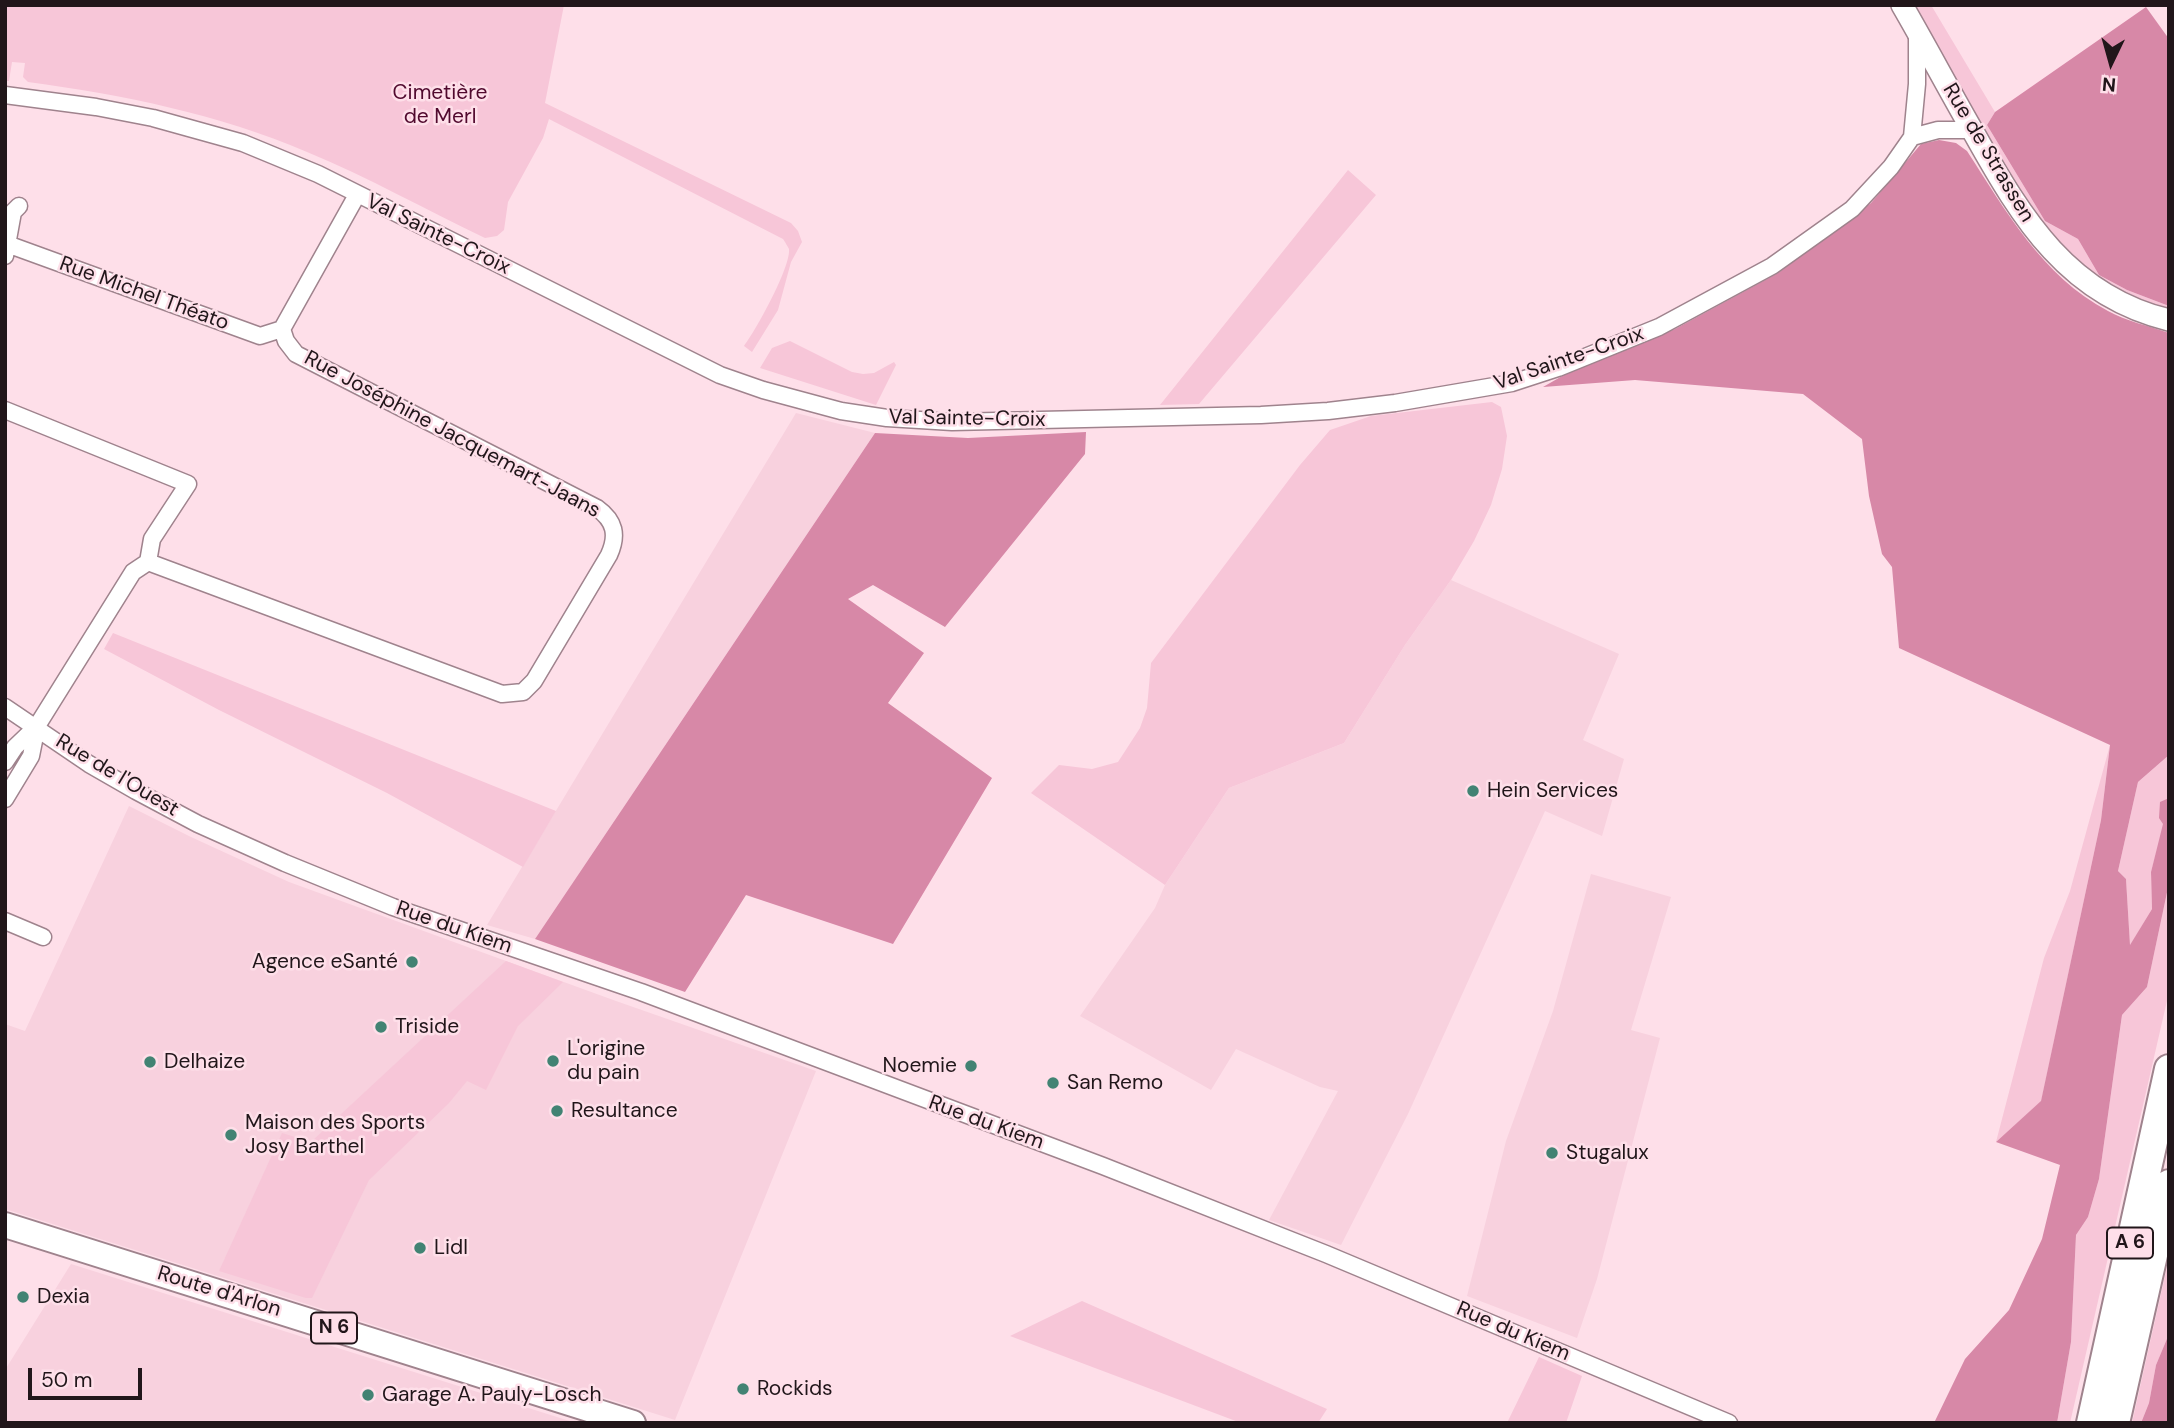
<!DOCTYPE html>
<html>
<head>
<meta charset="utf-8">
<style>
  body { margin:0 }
  #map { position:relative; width:2174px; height:1428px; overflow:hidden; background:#fedfe9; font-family:"DM Sans",sans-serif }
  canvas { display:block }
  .frame { position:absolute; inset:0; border:7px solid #21161a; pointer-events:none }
  .north { position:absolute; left:2076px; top:28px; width:70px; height:70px; -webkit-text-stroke:5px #fedfe9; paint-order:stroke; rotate:185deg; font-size:19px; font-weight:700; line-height:28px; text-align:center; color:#21161a }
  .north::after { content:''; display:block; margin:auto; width:24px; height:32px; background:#21161a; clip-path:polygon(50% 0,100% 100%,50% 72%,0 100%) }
  .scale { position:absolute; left:28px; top:1368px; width:114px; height:32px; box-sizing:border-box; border:4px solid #21161a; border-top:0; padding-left:9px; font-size:21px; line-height:24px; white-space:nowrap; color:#21161a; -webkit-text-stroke:5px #fedfe9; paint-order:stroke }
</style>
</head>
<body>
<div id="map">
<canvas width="2174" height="1428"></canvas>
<div class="frame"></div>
<div class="north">N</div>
<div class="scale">50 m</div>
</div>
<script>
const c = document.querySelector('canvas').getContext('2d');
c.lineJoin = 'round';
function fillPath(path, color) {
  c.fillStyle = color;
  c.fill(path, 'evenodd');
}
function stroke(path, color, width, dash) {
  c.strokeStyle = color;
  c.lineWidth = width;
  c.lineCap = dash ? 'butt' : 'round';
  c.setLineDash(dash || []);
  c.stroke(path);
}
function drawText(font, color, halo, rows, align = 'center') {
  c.font = font + ' "DM Sans",sans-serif';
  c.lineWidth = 5;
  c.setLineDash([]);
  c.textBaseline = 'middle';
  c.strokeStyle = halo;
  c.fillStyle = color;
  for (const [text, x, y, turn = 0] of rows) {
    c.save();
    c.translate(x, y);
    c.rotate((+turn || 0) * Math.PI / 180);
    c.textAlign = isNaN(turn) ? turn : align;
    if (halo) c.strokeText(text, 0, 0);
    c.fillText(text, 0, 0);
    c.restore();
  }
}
fillPath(new Path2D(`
  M796 413 875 433 535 939 487 925Z
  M1451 580 1619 654 1583 740 1624 759 1602 836 1545 811 1408 1114 1341 1245 1269 1220 1338 1091 1320 1087 1236 1049 1211 1090 1080 1016 1155 908 1165 885 1229 788 1344 743 1405 645Z
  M129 806 191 837 289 882 616 1001 816 1071 675 1420 5 1209V1024L25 1031Z
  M1591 874 1671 897 1631 1030 1660 1038 1597 1279 1577 1338 1467 1296 1506 1141 1553 1011Z
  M71 1264 576 1423H5V1370Z`), '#f8d1de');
fillPath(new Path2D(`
  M5 5H564L545 103 791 223 798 231 802 242 791 262 778 310 752 352 744 346C755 332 791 267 789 249 789 249 784 240 783 239L549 119 543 138 508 202 504 230 497 236 485 238C426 210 368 177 307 152 218 114 124 95 28 82L23 77 25 63 12 62 9 81H5Z
  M1912 5H1931L1995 112 1987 125 2045 221 2078 239 2099 275 2127 290 2169 306V308C2072 293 2022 198 1978 121 1956 83 1934 44 1912 5Z
  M1348 170 1376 195 1199 404 1160 405Z
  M790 341 852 372 863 374 874 373 894 362 896 365 876 405 760 368 772 348Z
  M1492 402 1501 407 1507 436 1502 469 1491 505 1474 541 1451 580 1405 645 1344 743 1229 788 1165 885 1031 793 1059 765 1092 769 1118 762 1140 728 1147 708 1151 663 1300 465 1330 430 1371 416Z
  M113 633 556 811 523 867 387 793 219 710 104 649Z
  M2110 745 2101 820 2041 1102 1996 1142 2044 958 2070 891Z
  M2169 755V798L2160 803 2164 824 2151 872 2152 909 2130 946 2126 879 2118 871 2138 782Z
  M2169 883V992L2070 1423H2057L2071 1342 2076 1235 2088 1217 2099 1179 2122 1015 2147 987Z
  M506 961 563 982 518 1026 486 1090 467 1081 449 1103 369 1180 312 1298H306L219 1271 282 1133 311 1142Z
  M2169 1258V1334L2156 1365 2149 1403 2141 1423H2132Z
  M1082 1301 1327 1409 1318 1423H1241L1010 1336Z
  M1539 1357 1582 1376 1566 1423H1507Z`), '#f7c6d8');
fillPath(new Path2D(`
  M2146 7 2169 39V306L2127 290 2099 275 2078 239 2045 221 1987 125 1995 112Z
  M1939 140 1956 143 1967 151C2006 211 2042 276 2108 311 2126 321 2149 326 2169 333V755L2138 782 2118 871 2126 879 2130 945 2152 909 2151 872 2163 824 2159 818 2160 802 2169 798V883L2147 987 2122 1015 2099 1179 2088 1217 2076 1235 2071 1342 2057 1423H1934L1965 1359 2009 1310 2042 1239 2060 1165 1996 1142 2041 1101 2101 820 2110 745 1899 648 1892 567 1882 554 1869 496 1862 439 1803 394 1635 380 1543 387 1564 375 1675 329 1778 273 1871 203 1921 144Z
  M1086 432 1085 454 945 627 873 585 848 599 924 653 888 703 992 778 893 944 746 895 685 992 535 939 875 433 968 438Z
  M2169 1334V1423H2141L2149 1403 2156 1365Z`), '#d788a7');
const street = new Path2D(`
  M5 95 96 107 153 118 243 143 318 174 720 375 763 390 841 411 887 418 952 422 1261 415 1328 411 1395 403 1512 383 1558 368 1659 327 1772 266 1852 209 1891 167 1912 137 1917 84V34
  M1912 137 1938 130H1972
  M7 244 260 336 282 329
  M5 256 13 212 19 206
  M5 410 188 484 152 539 148 562 133 572 37 726 15 747 5 762
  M148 562 502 694 523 692 534 681 609 555C618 535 615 521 597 508L296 354 286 341 282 329 357 195
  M5 707 89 764 136 791 198 824 285 863 393 907 641 992 1103 1166 1326 1254 1729 1423
  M5 799 31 756 37 726
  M5 921 43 937`);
const secondary = new Path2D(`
  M1902 5C1927 48 1950 92 1975 135 2022 219 2069 296 2169 320`);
const primary = new Path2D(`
  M5 1225 633 1423`);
const highway = new Path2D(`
  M2091 1423 2169 1069
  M2115 1423 2169 1184`);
stroke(street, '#9f838d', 19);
stroke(secondary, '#9f838d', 24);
stroke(primary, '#9f838d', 28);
stroke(highway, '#9f838d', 32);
stroke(street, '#fff', 16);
stroke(secondary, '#fff', 21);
stroke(primary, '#fff', 24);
stroke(highway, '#fff', 28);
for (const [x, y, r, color] of [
  [1473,791,7,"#428373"],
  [412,962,7,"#428373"],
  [381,1027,7,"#428373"],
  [553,1061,7,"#428373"],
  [150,1062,7,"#428373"],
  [971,1066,7,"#428373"],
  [1053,1083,7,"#428373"],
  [557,1111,7,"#428373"],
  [231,1135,7,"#428373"],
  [1552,1153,7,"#428373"],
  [420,1248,7,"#428373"],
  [23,1297,7,"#428373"],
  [743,1389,7,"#428373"],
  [368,1395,7,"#428373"]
]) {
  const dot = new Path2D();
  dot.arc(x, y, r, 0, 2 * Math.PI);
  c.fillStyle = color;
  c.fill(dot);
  stroke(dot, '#fedfe9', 2.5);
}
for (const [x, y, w] of [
  [2130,1243,46],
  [334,1328,46]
]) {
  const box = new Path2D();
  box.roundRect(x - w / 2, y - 15.5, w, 31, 5);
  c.fillStyle = '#fedfe9';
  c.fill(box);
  stroke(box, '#21161a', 2);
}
drawText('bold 19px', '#21161a', null, [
  ["A 6",2130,1243],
  ["N 6",334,1328]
]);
drawText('21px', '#51092e', '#fedfe9', [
  ["Cimetière",440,93],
  ["de Merl",440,117]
]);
drawText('21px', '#21161a', '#fedfe9', [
  ["Rue de Strassen",1988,153,59],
  ["Val Sainte-Croix",438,235,26],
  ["Rue Michel Théato",144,294,20],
  ["Val Sainte-Croix",1569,359,-19],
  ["Val Sainte-Croix",967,419,1],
  ["Rue Joséphine Jacquemart-Jaans",452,435,28],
  ["Rue de l'Ouest",117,776,31],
  ["Rue du Kiem",454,928,19],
  ["Rue du Kiem",986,1123,20],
  ["Route d'Arlon",219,1292,17],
  ["Rue du Kiem",1513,1332,23]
]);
drawText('21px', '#21161a', '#fedfe9', [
  ["Hein Services",1487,791],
  ["Agence eSanté",398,962,"right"],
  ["Triside",395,1027],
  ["L'origine",567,1049],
  ["du pain",567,1073],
  ["Delhaize",164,1062],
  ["Noemie",957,1066,"right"],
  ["San Remo",1067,1083],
  ["Resultance",571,1111],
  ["Maison des Sports",245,1123],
  ["Josy Barthel",245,1147],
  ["Stugalux",1566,1153],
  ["Lidl",434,1248],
  ["Dexia",37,1297],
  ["Rockids",757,1389],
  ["Garage A. Pauly-Losch",382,1395]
], 'left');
</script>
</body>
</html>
